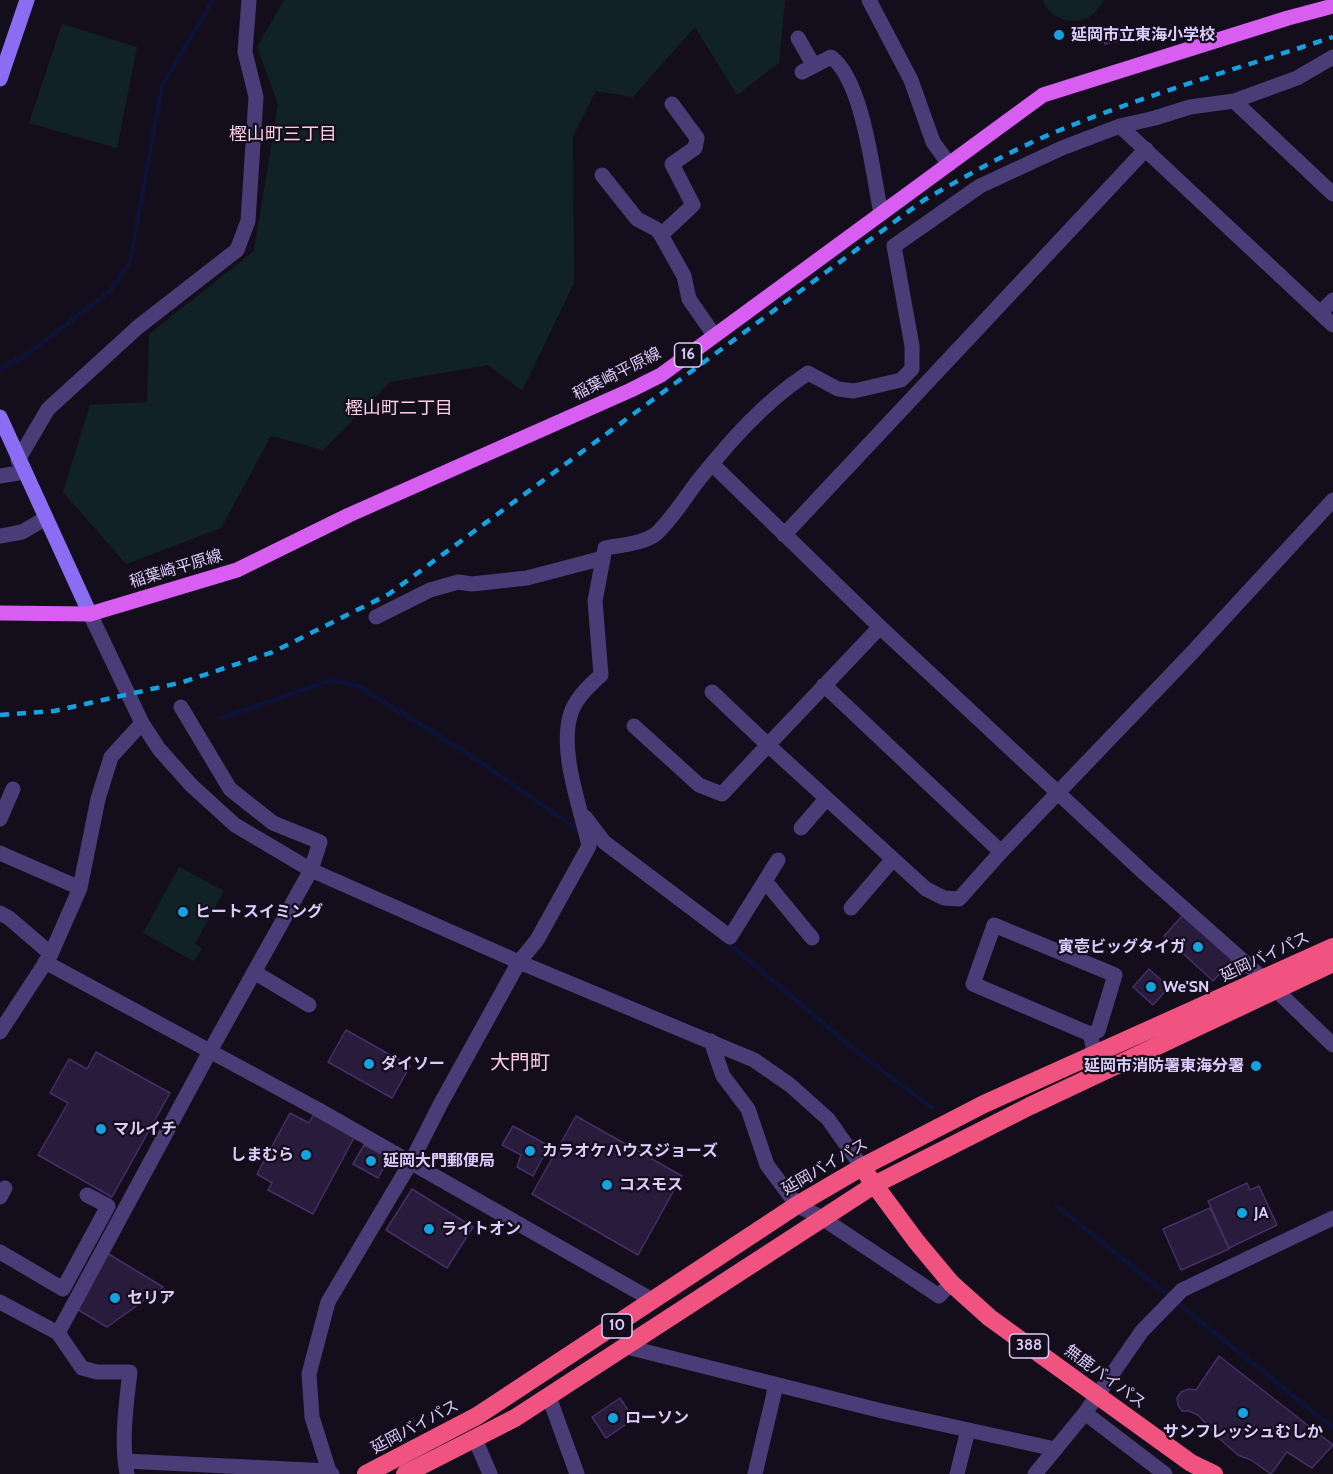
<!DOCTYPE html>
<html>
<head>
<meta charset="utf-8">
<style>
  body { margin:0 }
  canvas { display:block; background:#130d1c }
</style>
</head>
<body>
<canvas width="1333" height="1474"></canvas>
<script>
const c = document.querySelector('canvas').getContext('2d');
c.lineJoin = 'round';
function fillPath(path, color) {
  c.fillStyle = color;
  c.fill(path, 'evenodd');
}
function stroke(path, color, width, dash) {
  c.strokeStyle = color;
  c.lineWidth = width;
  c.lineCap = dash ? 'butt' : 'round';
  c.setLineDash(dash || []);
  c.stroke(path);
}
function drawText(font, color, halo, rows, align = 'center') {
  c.font = font + ' Cabin,"Noto Sans JP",sans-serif';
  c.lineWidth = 4.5;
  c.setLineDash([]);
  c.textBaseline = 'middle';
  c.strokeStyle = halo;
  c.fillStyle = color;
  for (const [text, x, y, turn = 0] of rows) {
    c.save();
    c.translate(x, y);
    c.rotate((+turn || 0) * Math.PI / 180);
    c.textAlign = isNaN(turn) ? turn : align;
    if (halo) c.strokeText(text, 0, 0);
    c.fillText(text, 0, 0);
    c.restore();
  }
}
fillPath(new Path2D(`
  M284 0H788L785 1 779 63 737 95 695 27 633 97 596 91 573 136 574 283 522 391 488 365 390 382 323 450 271 436 221 528 126 564 63 492 90 405 147 402 149 334 254 251 278 104 257 47Z
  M1043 0H1104C1100 6 1095 14 1087 18 1071 26 1048 17 1043 0Z
  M62 24 137 47 117 148 29 123Z
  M179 867 224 891 195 944 202 948 194 961 143 933Z`), '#112226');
stroke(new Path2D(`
  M0 369 30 352 109 292 130 262 162 86 213 0
  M221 718 332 680 358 686 476 759 581 832
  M727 942 861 1055 931 1107
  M1057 1206 1333 1428`), '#0d1336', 4.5);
const building = new Path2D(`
  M1118 29 1121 40 1105 44 1102 34Z
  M1184 914 1233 959 1213 981 1164 936Z
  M1149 969 1169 987 1153 1005 1133 987Z
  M346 1030 410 1066 392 1098 328 1062Z
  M96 1052 170 1093 112 1197 38 1155 68 1103 50 1093 69 1059 87 1069Z
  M290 1113 309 1123 314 1114 355 1136 313 1214 268 1190 272 1183 257 1174Z
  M576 1116 682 1176 638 1255 532 1194Z
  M513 1126 549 1146 533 1176 517 1167 521 1155 502 1145Z
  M364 1145 389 1158 378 1178 353 1164Z
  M1247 1183 1250 1190 1259 1186 1277 1225 1229 1248 1208 1201Z
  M412 1189 473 1227 447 1268 386 1230Z
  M1210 1208 1229 1249 1181 1270 1163 1229Z
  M107 1253 163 1287 107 1327 75 1308Z
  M1219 1356 1333 1445 1312 1468 1287 1452 1271 1474 1251 1460 1238 1455 1221 1440 1198 1415 1189 1411H1182L1178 1405 1177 1398 1181 1392 1189 1389 1196 1390Z
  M620 1398 634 1419 606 1438 592 1417Z`);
fillPath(building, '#281b3c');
stroke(building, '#452f66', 1.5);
stroke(new Path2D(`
  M869 0 911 80 933 142 949 164
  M798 38 814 66
  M802 72 831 57C863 80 873 174 881 214
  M1234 101 1333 194
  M1120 126 1333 325
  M602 175 637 219 656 229 661 235 684 276 689 299 714 335
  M661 235 693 205 672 164 695 148 697 138 672 104
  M1320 313 1333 300
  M18 460 48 409 138 327 237 250 248 221 256 97 245 52 249 0
  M712 464 880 627 1143 872 1275 989 1333 1045
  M0 476 24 472
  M784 535 1146 149
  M0 536 22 532 46 518
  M90 614 142 723 159 749 191 785 235 825 311 870 519 962 754 1060 790 1085 828 1119 862 1167
  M376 617 430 590 458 582 472 584 527 578 603 558
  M824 685 1001 852
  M712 692 768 745 880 627
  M634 726 699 785 722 794 768 745 926 889 944 898 959 899 1001 852 1189 656 1333 500
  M585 817 604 842 730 937 778 860
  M0 819 13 789
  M801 828 826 799
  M0 853 80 888
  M765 881 812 938
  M851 908 893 859
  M0 913 9 918 51 954
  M45 962 317 1109 654 1301
  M254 972 309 1005
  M0 1032 51 954 80 888 98 799 111 757 142 723
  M1090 1034 973 984 994 925 1115 975 1098 1031 1090 1034 1095 1054
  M711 1041 723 1076 748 1109 767 1165 797 1205 822 1218 939 1296 951 1283
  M0 1197 5 1188
  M0 1252 63 1289 108 1206 87 1195
  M0 1302 58 1333 82 1368 97 1372H130C126 1405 121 1441 127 1474
  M58 1333 214 1044 311 870 320 842 273 823 230 789 181 707
  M627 1347 882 1411 1055 1449
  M549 1397 577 1474
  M1085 1413 1165 1474
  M475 1439 490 1474
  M125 1461 329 1471
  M332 1474 329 1471 312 1417 309 1374 328 1302 411 1162 441 1103 519 962 537 940 589 846C581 808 557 748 572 710 578 696 590 685 601 675L595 601 605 548C621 545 644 544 657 533 672 519 685 498 697 482 730 441 764 402 808 373L838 389 854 391 901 380 912 369V346L894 246 980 186 1062 148 1120 126 1155 118 1190 107 1234 101 1297 78 1333 57
  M755 1474 776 1385
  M957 1474 968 1430
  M1035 1474 1085 1413 1142 1331 1182 1290 1333 1218`), '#4a3c77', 15);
stroke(new Path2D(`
  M0 79 27 0
  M0 417 90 614`), '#8a6df2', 15);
stroke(new Path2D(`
  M0 613 90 614 237 570 349 515 631 390 661 375 1043 95 1288 18 1333 6`), '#d75ef1', 15);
stroke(new Path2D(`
  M868 1176 916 1241 951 1283 990 1318 1191 1463 1214 1474
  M366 1474 477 1416 797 1205 862 1167 984 1104 1333 947
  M405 1474 515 1418 874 1185 1030 1106 1333 963`), '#f0537f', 18);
stroke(new Path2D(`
  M0 715 54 711 183 682 273 652 389 594 924 200C966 176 1008 152 1053 133 1144 95 1240 68 1333 37`), '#14a3e0', 4.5, [9, 8]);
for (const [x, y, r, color] of [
  [1059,35,6,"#14a3e0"],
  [183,912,6,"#14a3e0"],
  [1198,947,6,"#14a3e0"],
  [1151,987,6,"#14a3e0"],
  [369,1064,6,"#14a3e0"],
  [1256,1066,6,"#14a3e0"],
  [101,1129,6,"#14a3e0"],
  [530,1151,6,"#14a3e0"],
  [306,1155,6,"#14a3e0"],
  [371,1161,6,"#14a3e0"],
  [607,1185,6,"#14a3e0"],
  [1242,1213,6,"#14a3e0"],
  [429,1229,6,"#14a3e0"],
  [115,1298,6,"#14a3e0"],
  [1243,1413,6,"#14a3e0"],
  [613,1418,6,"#14a3e0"]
]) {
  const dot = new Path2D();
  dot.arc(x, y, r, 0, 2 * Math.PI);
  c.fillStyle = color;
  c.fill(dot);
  stroke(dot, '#130d1c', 2);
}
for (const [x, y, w] of [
  [688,355,27],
  [617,1326,30],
  [1029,1346,39]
]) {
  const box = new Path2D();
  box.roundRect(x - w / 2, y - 12, w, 24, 4.5);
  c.fillStyle = '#130d1c';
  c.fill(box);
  stroke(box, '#dbcdfb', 1.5);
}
drawText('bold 15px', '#dbcdfb', null, [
  ["16",688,355],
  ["10",617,1326],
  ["388",1029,1346]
]);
drawText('bold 16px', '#dbcdfb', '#130d1c', [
  ["延岡市立東海小学校",1071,35],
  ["ヒートスイミング",195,912],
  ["寅壱ビッグタイガ",1186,947,"right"],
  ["We'SN",1163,987],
  ["ダイソー",381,1064],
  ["延岡市消防署東海分署",1244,1066,"right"],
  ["マルイチ",113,1129],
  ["カラオケハウスジョーズ",542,1151],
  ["しまむら",294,1155,"right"],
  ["延岡大門郵便局",383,1161],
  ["コスモス",619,1185],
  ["JA",1254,1213],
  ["ライトオン",441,1229],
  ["セリア",127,1298],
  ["ローソン",625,1418],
  ["サンフレッシュむしか",1243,1432,"center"]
], 'left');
drawText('16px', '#dbcdfb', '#130d1c', [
  ["稲葉崎平原線",617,374,-27],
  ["稲葉崎平原線",176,569,-17],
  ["延岡バイパス",1265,957,-25],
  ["延岡バイパス",825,1167,-30],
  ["無鹿バイパス",1105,1377,36],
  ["延岡バイパス",415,1427,-28]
]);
drawText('18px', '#fbcfe2', '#130d1c', [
  ["樫山町三丁目",283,135],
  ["樫山町二丁目",399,409]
]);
drawText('20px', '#fbcfe2', '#130d1c', [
  ["大門町",520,1063]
]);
</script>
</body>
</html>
